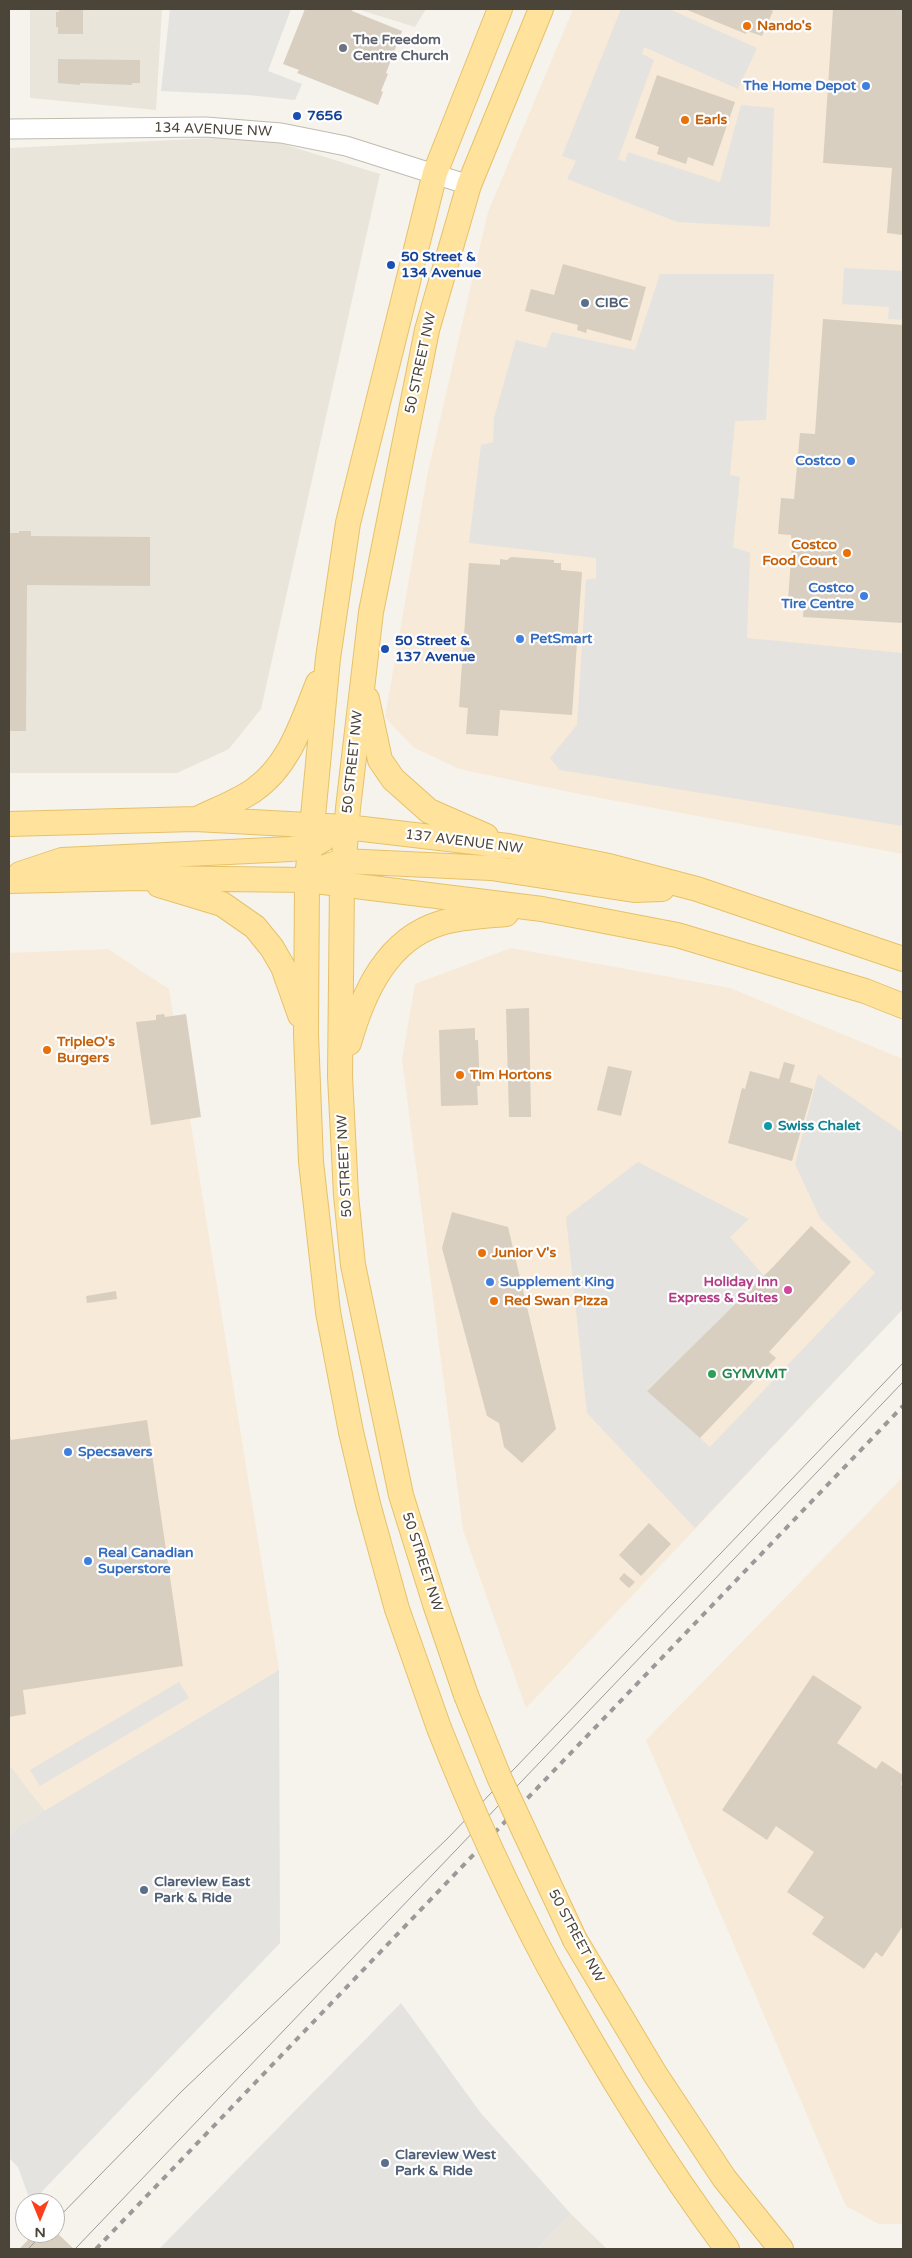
<!DOCTYPE html>
<html>
<head>
<meta charset="utf-8">
<style>
  body { margin:0 }
  #map { position:relative; width:912px; height:2258px; overflow:hidden; background:#f6f3ec; font-family:"Varela Round",sans-serif }
  canvas { display:block }
  .frame { position:absolute; inset:0; border:10px solid #4b4439; pointer-events:none }
  .north { position:absolute; left:15px; top:2193px; width:50px; height:50px; box-sizing:border-box; background:#fff; border:1px solid #b7b4b0; border-radius:50%; rotate:180deg; font-size:14px; font-weight:700; line-height:20px; text-align:center; color:#4b4439 }
  .north::after { content:''; display:block; margin:auto; width:18px; height:22px; background:#fc3f1d; clip-path:polygon(50% 0,100% 100%,50% 72%,0 100%) }
</style>
</head>
<body>
<div id="map">
<canvas width="912" height="2258"></canvas>
<div class="frame"></div>
<div class="north">N</div>
</div>
<script>
const c = document.querySelector('canvas').getContext('2d');
c.lineJoin = 'round';
function fillPath(path, color) {
  c.fillStyle = color;
  c.fill(path, 'evenodd');
}
function stroke(path, color, width, dash) {
  c.strokeStyle = color;
  c.lineWidth = width;
  c.lineCap = dash ? 'butt' : 'round';
  c.setLineDash(dash || []);
  c.stroke(path);
}
function drawText(font, color, halo, rows, align = 'center') {
  c.font = font + ' "Varela Round",sans-serif';
  c.lineWidth = 4.5;
  c.setLineDash([]);
  c.textBaseline = 'middle';
  c.strokeStyle = halo;
  c.fillStyle = color;
  for (const [text, x, y, turn = 0] of rows) {
    c.save();
    c.translate(x, y);
    c.rotate((+turn || 0) * Math.PI / 180);
    c.textAlign = isNaN(turn) ? turn : align;
    if (halo) c.strokeText(text, 0, 0);
    c.fillText(text, 0, 0);
    c.restore();
  }
}
fillPath(new Path2D(`
  M30 9H162L156 110 30 98Z
  M357 9H426L415 27Z
  M257 136 380 174 261 709 229 749 177 773H9V148Z
  M9 1764 45 1811 16 1828 9 1836Z
  M571 2214 607 2249H537Z`), '#eae5da');
fillPath(new Path2D(`
  M573 9H903V854L584 795 459 769 413 747 385 717 427 476 488 212Z
  M511 948 730 988 903 1059V1309L526 1708 463 1530 402 1059 415 984Z
  M108 949 169 989 279 1670 45 1811 9 1764V953Z
  M903 1477V2224H879L846 2206 646 1740Z`), '#f7ead8');
fillPath(new Path2D(`
  M170 9H291L268 71 302 84 295 100 248 95 161 91Z
  M621 9H669L757 48 738 89 644 47 642 54 654 60 618 159 625 162 628 152 720 182 741 105 774 108 770 227 677 222 567 179 576 161 562 156Z
  M844 268 903 271V320L888 319 889 307 842 304Z
  M660 274H774L766 420 735 421 730 475 740 477 733 547 750 553 747 638 903 653V826L560 770 550 758 577 725 586 580 596 578V558L469 543 481 445 493 442 494 418 516 340 546 348 552 332 635 350Z
  M818 1074 903 1133V1309L695 1528 587 1413 566 1217 638 1162 749 1219 730 1237 765 1277 647 1390 710 1447 875 1273 820 1218 795 1164Z
  M279 1670 280 1943 31 2203 18 2167 9 2158V1836L16 1828Z
  M179 1682 189 1698 40 1786 30 1770Z
  M401 2003 480 2112 571 2214 537 2249H159Z`), '#e5e3e0');
fillPath(new Path2D(`
  M59 9H83V34H58V27H56V12H59Z
  M305 9H353L352 11 402 31 386 73 388 74 381 91 383 92 378 105 297 73 299 70 283 64Z
  M685 9H768L773 11 762 36 747 31 746 34Z
  M833 9H903V235L887 233 892 168 823 163Z
  M58 59 140 60V83H132V85L80 83V85L58 83Z
  M657 75 735 102 713 166 688 157 686 164 657 154 659 147 635 138Z
  M563 264 646 287 631 341 587 329 586 333 577 330 578 325 525 311 531 289 554 295Z
  M823 319 903 325V623L803 617 804 601 788 600 792 544 791 535 778 534 781 498 794 499 800 433 815 434Z
  M19 531H31V536L150 537V586L27 585 26 731H9V533H19Z
  M511 557 554 560V563H561V570L582 572 572 715 500 710 498 736 466 734 468 708 459 707 469 563 500 565V559L507 560Z
  M529 1008 531 1117H509L506 1009Z
  M164 1014 165 1017 186 1014 201 1117 151 1125 136 1022 156 1020V1015Z
  M475 1028V1040H478L480 1086H477L478 1105 441 1106 439 1030Z
  M784 1062 795 1065 790 1082 813 1089 792 1161 728 1143 742 1088 745 1089 750 1071 779 1079Z
  M608 1066 632 1071 621 1116 597 1110Z
  M452 1212 508 1227 556 1429 522 1463 504 1447 499 1423 487 1416 442 1248Z
  M811 1226 851 1262 769 1352 776 1358 700 1438 647 1391 773 1267Z
  M116 1291 117 1299 87 1303 86 1296Z
  M147 1420 183 1666 23 1690 26 1714 9 1717V1431L11 1440Z
  M649 1523 671 1544 641 1576 619 1555Z
  M624 1573 635 1582 629 1588 619 1579Z
  M813 1675 862 1707 837 1743 876 1769 882 1761 903 1775 901 1785 903 1786V1926L882 1957 876 1952 864 1969 812 1934 824 1917 787 1892 814 1852 776 1826 767 1840 722 1810Z
  M55 2231 74 2249H19L35 2233H55Z`), '#d8cfc1');
const minor = new Path2D(`
  M9 129 206 127 281 133 346 146 469 185`);
const major = new Path2D(`
  M367 699 380 760 393 779 429 811 486 836
  M199 818C217 809 237 802 254 790 290 765 302 722 318 683
  M9 824 195 819 346 827 508 846 609 866 697 889 903 959
  M328 866 343 861 491 868 634 890 662 889
  M20 874 62 860 291 849 312 846 324 839
  M9 881 140 878 307 880 542 909 677 935 865 991 903 1006
  M159 885 222 904 255 927 272 948 283 967 300 1015
  M349 1043C363 993 387 939 441 923 461 917 485 916 506 914
  M466 1695 435 1604 401 1495 353 1265 346 1195 340 1076 342 884 348 808 371 612 427 330 469 185 541 9
  M439 1728 397 1609 368 1504 351 1432 328 1312 311 1162 306 1034 307 880 328 658 348 523 435 173 500 9
  M575 1940 655 2074 724 2178 781 2249
  M548 1965C602 2064 660 2159 727 2249`);
stroke(minor, '#c2bbae', 21);
stroke(major, '#e6c16a', 26);
stroke(minor, '#fff', 19);
stroke(major, '#ffe39c', 24);
stroke(new Path2D(`
  M55 2221 182 2091 447 1839 903 1363
  M28 2249 44 2233
  M75 2249 903 1382`), '#9a9a9a', 1);
stroke(new Path2D(`
  M96 2249 903 1406`), '#9a9a9a', 4, [6, 6]);
const majorBridge = new Path2D(`
  M466 1695 499 1777 575 1940
  M439 1728C471 1809 507 1888 548 1965`);
stroke(majorBridge, '#e6c16a', 26, []);
stroke(majorBridge, '#ffe39c', 24);
for (const [x, y, r, color] of [
  [747,26,5,"#e8710a"],
  [343,48,5,"#6b7280"],
  [866,86,5,"#3f7fe0"],
  [297,116,5,"#1a4fb4"],
  [685,120,5,"#e8710a"],
  [391,265,5,"#1a4fb4"],
  [585,303,5,"#5c6f8a"],
  [851,461,5,"#3f7fe0"],
  [847,553,5,"#e8710a"],
  [864,596,5,"#3f7fe0"],
  [520,639,5,"#3f7fe0"],
  [385,649,5,"#1a4fb4"],
  [47,1050,5,"#e8710a"],
  [460,1075,5,"#e8710a"],
  [768,1126,5,"#0f9aa8"],
  [482,1253,5,"#e8710a"],
  [490,1282,5,"#3f7fe0"],
  [788,1290,5,"#d1479c"],
  [494,1301,5,"#e8710a"],
  [712,1374,5,"#2e9e5b"],
  [68,1452,5,"#3f7fe0"],
  [88,1561,5,"#3f7fe0"],
  [144,1890,5,"#5c6f8a"],
  [385,2163,5,"#5c6f8a"]
]) {
  const dot = new Path2D();
  dot.arc(x, y, r, 0, 2 * Math.PI);
  c.fillStyle = color;
  c.fill(dot);
  stroke(dot, '#fff', 2);
}
drawText('bold 14px', '#c56008', '#fff', [
  ["Nando's",757,26],
  ["Earls",695,120],
  ["Costco",837,545,"right"],
  ["Food Court",837,561,"right"],
  ["TripleO's",57,1042],
  ["Burgers",57,1058],
  ["Tim Hortons",470,1075],
  ["Junior V's",492,1253],
  ["Red Swan Pizza",504,1301]
], 'left');
drawText('bold 14px', '#5b616d', '#fff', [
  ["The Freedom",353,40],
  ["Centre Church",353,56]
], 'left');
drawText('bold 14px', '#366cbe', '#fff', [
  ["The Home Depot",856,86,"right"],
  ["Costco",841,461,"right"],
  ["Costco",854,588,"right"],
  ["Tire Centre",854,604,"right"],
  ["PetSmart",530,639],
  ["Supplement King",500,1282],
  ["Specsavers",78,1452],
  ["Real Canadian",98,1553],
  ["Superstore",98,1569]
], 'left');
drawText('bold 14px', '#164399', '#fff', [
  ["7656",307,116],
  ["50 Street &",401,257],
  ["134 Avenue",401,273],
  ["50 Street &",395,641],
  ["137 Avenue",395,657]
], 'left');
drawText('14px', '#4b4439', '#fff', [
  ["134 AVENUE NW",213,130,2],
  ["50 STREET NW",421,363,-78],
  ["50 STREET NW",353,762,-84],
  ["137 AVENUE NW",464,842,7],
  ["50 STREET NW",345,1166,-93],
  ["50 STREET NW",422,1562,72],
  ["50 STREET NW",576,1936,62]
]);
drawText('bold 14px', '#4e5e75', '#fff', [
  ["CIBC",595,303],
  ["Clareview East",154,1882],
  ["Park & Ride",154,1898],
  ["Clareview West",395,2155],
  ["Park & Ride",395,2171]
], 'left');
drawText('bold 14px', '#0d838f', '#fff', [
  ["Swiss Chalet",778,1126]
], 'left');
drawText('bold 14px', '#b23c85', '#fff', [
  ["Holiday Inn",778,1282],
  ["Express & Suites",778,1298]
], 'right');
drawText('bold 14px', '#27864d', '#fff', [
  ["GYMVMT",722,1374]
], 'left');
</script>
</body>
</html>
